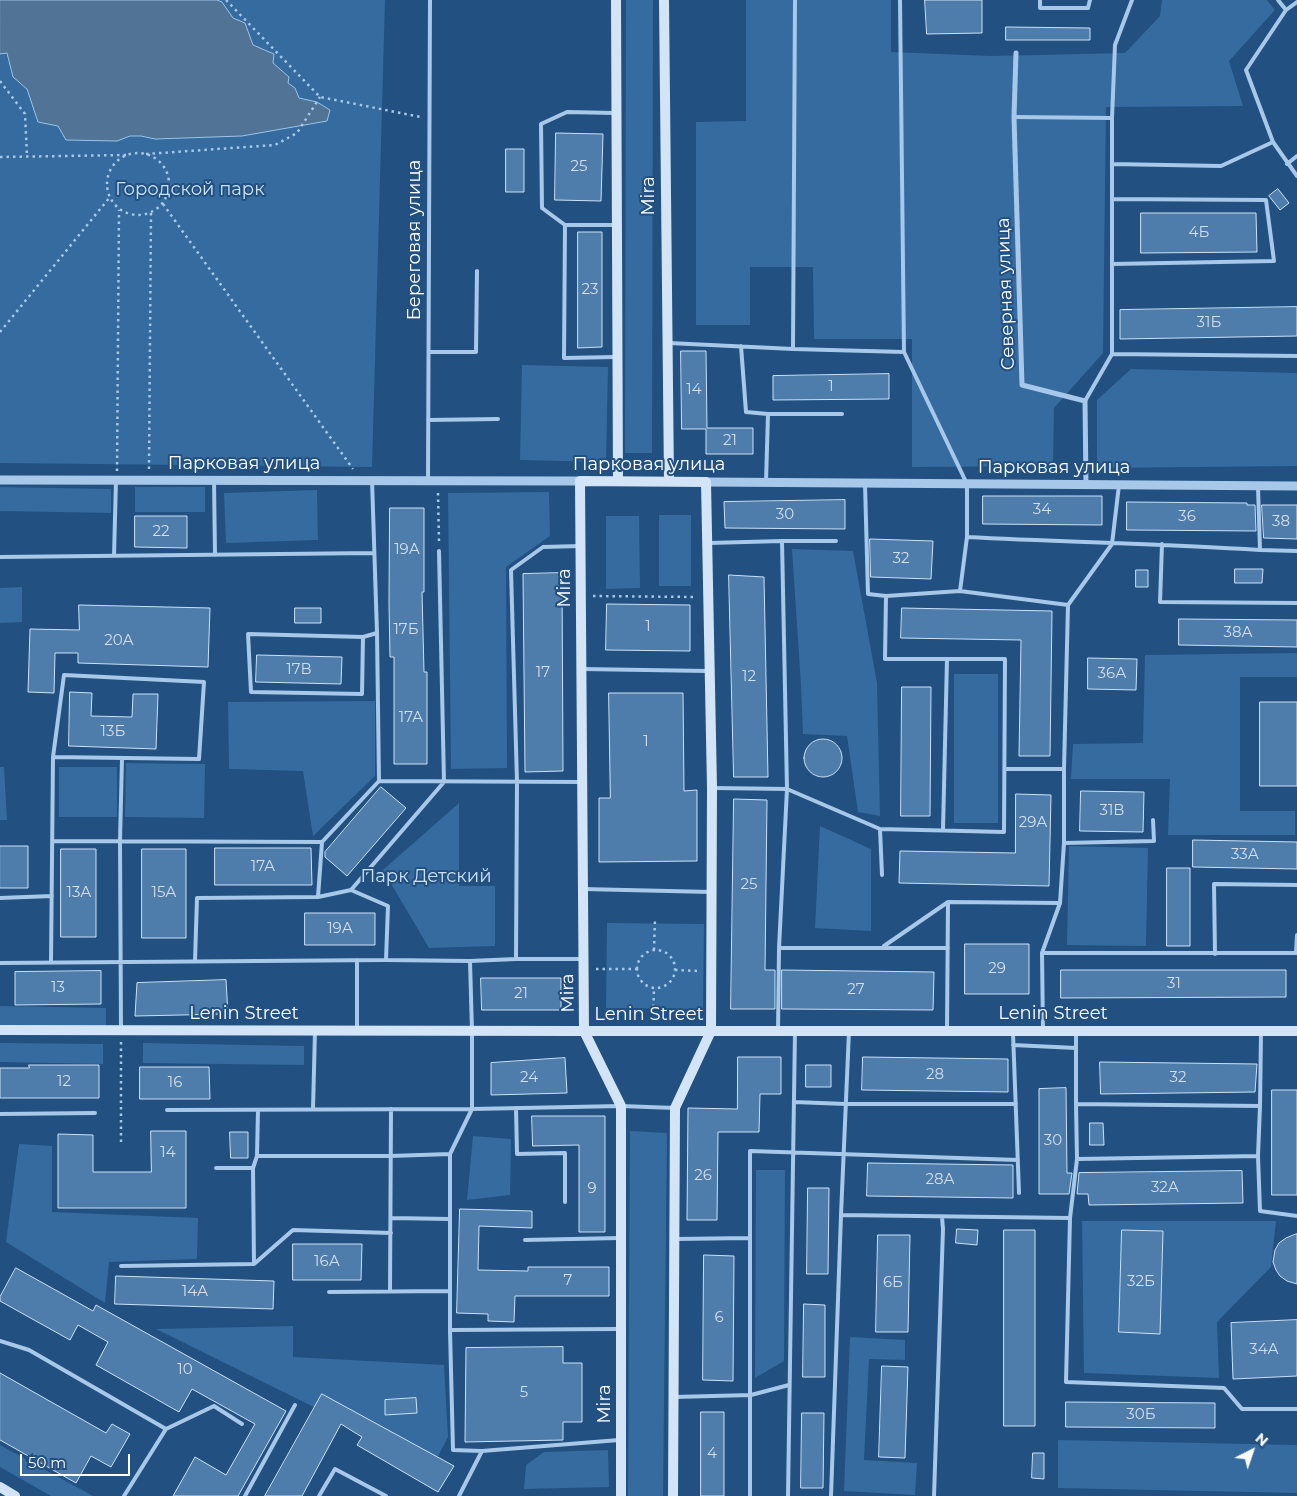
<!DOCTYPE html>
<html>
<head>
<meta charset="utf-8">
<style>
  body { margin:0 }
  #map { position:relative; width:1297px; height:1496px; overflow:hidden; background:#215081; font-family:Montserrat,sans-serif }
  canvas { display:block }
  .north { position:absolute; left:1227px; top:1426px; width:50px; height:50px; -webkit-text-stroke:4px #215081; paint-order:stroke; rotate:41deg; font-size:14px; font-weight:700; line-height:20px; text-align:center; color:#fff }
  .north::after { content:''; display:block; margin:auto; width:18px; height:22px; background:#fff; clip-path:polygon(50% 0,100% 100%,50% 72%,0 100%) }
  .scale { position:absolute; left:20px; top:1454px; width:110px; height:22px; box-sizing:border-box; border:2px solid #fff; border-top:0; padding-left:6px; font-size:15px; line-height:18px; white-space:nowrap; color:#fff; -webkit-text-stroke:4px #215081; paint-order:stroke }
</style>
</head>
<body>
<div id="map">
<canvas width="1297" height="1496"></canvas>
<div class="north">N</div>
<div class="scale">50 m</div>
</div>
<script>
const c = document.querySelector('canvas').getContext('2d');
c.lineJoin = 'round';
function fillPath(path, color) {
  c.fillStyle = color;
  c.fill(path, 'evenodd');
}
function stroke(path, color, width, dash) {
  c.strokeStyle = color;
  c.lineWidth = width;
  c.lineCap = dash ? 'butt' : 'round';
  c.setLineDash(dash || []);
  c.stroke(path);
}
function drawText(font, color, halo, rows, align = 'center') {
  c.font = font + ' Montserrat,sans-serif';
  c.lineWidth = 4;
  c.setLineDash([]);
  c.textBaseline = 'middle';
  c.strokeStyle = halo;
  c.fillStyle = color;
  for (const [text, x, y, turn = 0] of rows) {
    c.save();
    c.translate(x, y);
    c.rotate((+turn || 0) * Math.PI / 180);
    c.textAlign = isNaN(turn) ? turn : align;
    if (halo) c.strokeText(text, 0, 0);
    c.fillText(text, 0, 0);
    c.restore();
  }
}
fillPath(new Path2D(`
  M0 0H385L372 467 0 463Z
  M626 0H653L652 453H625Z
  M746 0H891V52L991 56 1125 53 1160 16 1162 0H1267L1275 10 1229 61 1243 106 1106 107 1103 353 1054 408 1053 466 912 467V339H814L813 267H750V325H696V122L746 121Z
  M522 365 608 367 606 462 520 460Z
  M1131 369 1297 373V466L1097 468V400Z
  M0 487 111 489V513L0 511Z
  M135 487H205V512H135Z
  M317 490 318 540 226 543 224 493Z
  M549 492 550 536 506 567 507 768 451 769 448 493Z
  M659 515H691V586H659Z
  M606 516H639L640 588 606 589Z
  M792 549 853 551 877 683 880 816 858 812 847 736 803 734 801 685Z
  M22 587V622L0 623V588Z
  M1297 653V677H1240V811H1295V835H1168L1170 779H1071L1073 744 1143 743 1145 655Z
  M954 674H998V823H954Z
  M375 701V776L313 836 303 771 229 769 228 702Z
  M126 763 205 764 204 818 125 817Z
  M0 767H4L7 820H0Z
  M59 767H117V817H59Z
  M459 803V886H495V946L429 948 383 870Z
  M820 826 871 849V931L815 928Z
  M1069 846 1148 848 1146 946 1067 945Z
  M607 923 704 924 703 1009 606 1008Z
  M0 1006 106 1008V1027L0 1026Z
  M0 1043 103 1044V1064L0 1062Z
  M143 1043 304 1046V1065L143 1063Z
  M630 1131 667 1133 663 1496H628Z
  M473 1136 511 1139 510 1195 467 1200Z
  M19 1144 52 1146V1212L198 1218 197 1259 109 1262 105 1303 6 1242Z
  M756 1170H785L784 1361 755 1378Z
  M1082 1221H1276L1271 1267 1217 1322 1219 1378 1084 1373Z
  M293 1326V1357L444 1365 448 1437 433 1466 156 1329Z
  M850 1337 905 1340V1360L869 1359 864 1460 917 1463 915 1495 844 1491Z
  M1058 1440 1297 1445V1493L1058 1488Z
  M0 1445 93 1496H51L0 1467Z
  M608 1450 609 1487 524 1489 526 1465 544 1452Z`), '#356b9f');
const water = new Path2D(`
  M0 0H217L222 2 233 18 245 23 253 45 274 54 273 63 289 77 288 83 295 88 299 98 317 102 330 110 327 121 242 136 155 139 141 136H130L117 141 66 140 58 126 38 122 27 89 13 77 7 53 0 54Z`);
fillPath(water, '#517396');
stroke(water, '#9bc4e9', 1);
const building = new Path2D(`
  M925 0H982V33L927 34Z
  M1006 27 1090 28V40H1006Z
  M556 133 603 134 601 201 555 200Z
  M506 149H524V192H506Z
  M1278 189 1289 203 1280 210 1269 196Z
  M1141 213H1256L1257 252 1141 253Z
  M578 232H602V347L578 348Z
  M1297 307V336L1120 339V310Z
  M681 351H706L707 428H753V454H706V429H682Z
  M889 374V399L773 400V376Z
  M983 496H1102V525L983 524Z
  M845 500V529L725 528 724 502Z
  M1127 502 1247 503V505H1255L1256 531 1127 530Z
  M1262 505H1297V539L1264 538Z
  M390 508H424V592H422L424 672H427V764H394V657H390L389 604Z
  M135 516H187V548L135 547Z
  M870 539 933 541 931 579 871 577Z
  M1235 569H1263L1262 583H1235Z
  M1136 570H1148V587H1136Z
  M562 573 563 771 525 772 523 574Z
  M729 575 764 577 768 777H734Z
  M607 604 690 605V651L606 650Z
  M79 605 210 608 208 667 78 663V653H55L54 693 28 692 30 629 79 630Z
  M295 608H321V623H295Z
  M902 608 1052 611 1050 756H1019L1021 640 901 638Z
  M1179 619 1297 620V647L1179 645Z
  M257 655 342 657 341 684 256 682Z
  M1088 658 1137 659 1136 690 1088 689Z
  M902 687H931L930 816H901Z
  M70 692 92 693 91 716 132 717 133 694H158L156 749 69 746Z
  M609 693H683L684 791 697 790V861L599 862V798H610Z
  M1260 702H1297V786H1260Z
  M804 758a19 19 0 1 1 38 0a19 19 0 1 1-38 0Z
  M381 787 406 808 347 876 325 857V852Z
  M1081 791 1144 792 1143 832 1080 831Z
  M1016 794 1051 795 1049 886 899 883 900 851 1015 853Z
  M734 799 767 800 765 970H775V1009H731Z
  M1193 840 1297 842V869L1193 867Z
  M0 846H28V888H0Z
  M215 848H311L312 885H215Z
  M61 849H96V937H61Z
  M142 849H186V938H142Z
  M1167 868H1190V946H1167Z
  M305 913H375V945H305Z
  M965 944H1029V994H965Z
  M782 970 934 972 933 1010 782 1009Z
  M1061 970H1286V997L1061 998Z
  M101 971V1004L15 1005V972Z
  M481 978H561V1010H482Z
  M226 980 228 1014 135 1016 137 983Z
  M738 1057H781V1094H760L759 1132H718L717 1220H687L688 1108 737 1109Z
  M863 1057 1008 1059V1092L862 1090Z
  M565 1058 567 1093 491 1095V1063Z
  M1100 1062 1257 1064 1255 1092 1101 1094Z
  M29 1065H99V1098H0V1068H29Z
  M806 1065H831V1087H806Z
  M140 1067H209L210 1099H140Z
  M1066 1088 1067 1173H1072L1069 1194H1039V1089Z
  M1272 1090H1297V1195H1272Z
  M532 1116H605V1232H579V1145L533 1146Z
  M1090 1123H1103L1104 1145H1090Z
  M151 1131H186V1208H58V1134L93 1135V1172H151Z
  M230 1132H248V1158H231Z
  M868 1163 1013 1165V1198L867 1196Z
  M1242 1171 1243 1203 1089 1205 1088 1194H1077L1079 1173Z
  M808 1188H829L828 1274H807Z
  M460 1209 532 1211V1228L479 1226 478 1270 528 1271V1267H609V1296H515L514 1322 488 1321V1314L457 1313Z
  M957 1229 978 1230 977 1245 956 1243Z
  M1004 1230H1035V1426H1004Z
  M1122 1230 1163 1231 1160 1334 1119 1332Z
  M1297 1234V1284L1287 1281 1280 1276 1276 1270 1273 1262 1275 1250 1279 1243 1286 1238Z
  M878 1235H910L908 1332H876Z
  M293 1244H362L361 1280H293Z
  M704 1255 734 1256 733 1381 703 1380Z
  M16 1268 93 1311 96 1305 286 1411 238 1496H173L195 1457 226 1475 255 1424 192 1389 179 1412 96 1365 108 1342 78 1325 70 1340 0 1301V1297Z
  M116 1276 274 1281 273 1309 115 1304Z
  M804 1304 825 1305V1377H803Z
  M1297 1320V1376L1233 1379 1231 1323Z
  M563 1347V1363H582V1422H563V1440L465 1442 466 1348Z
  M882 1366 908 1367 905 1458 879 1457Z
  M0 1373 106 1433 112 1424 130 1434 111 1467 91 1456 76 1483 0 1440Z
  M322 1394 454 1466 438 1492 357 1445 362 1437 341 1424 302 1496H265Z
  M416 1398 417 1413 385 1415V1400Z
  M1066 1402 1215 1403V1428L1066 1427Z
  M701 1412H724V1496H701Z
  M802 1413H824L823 1488H801Z
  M1033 1453H1044V1479L1032 1478Z`);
fillPath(building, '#4e7dac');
stroke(building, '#cbe1f6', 1);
stroke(new Path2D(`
  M226 0 320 97 421 117
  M0 81 25 114 27 156
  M107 184a31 31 0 1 1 62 0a31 31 0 1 1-62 0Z
  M146 154 275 145 297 133 320 97
  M0 157 126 155
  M163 204 353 469
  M0 332 110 197
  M149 469 151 213
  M117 471 119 210
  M438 493 439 542
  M593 596 697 597
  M654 950 655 918
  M637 969a19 19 0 1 1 38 0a19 19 0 1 1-38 0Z
  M596 969H637
  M675 970 699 971
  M653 1020 654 988
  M121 1042V1143`), '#a7c8e8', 2.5, [2.5, 4]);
stroke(new Path2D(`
  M1040 0V8H1088L1090 0
  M1278 0 1286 10
  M1297 2 1286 10 1246 70 1273 142 1297 176
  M614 113 567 112 541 124 542 208 565 225 564 358 615 357
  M1014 117 1112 118V354
  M1112 118 1115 45 1132 0
  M1112 164 1221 166 1273 142
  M1287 164 1297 156
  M1112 199 1266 200 1274 261 1112 264
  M565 225H616
  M669 343 793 349 795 0
  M741 346 746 412 768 414H842
  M793 349 904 352 900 0
  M429 352H476L477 271
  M904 352 967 484V537C1065 542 1162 544 1260 550L1258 487
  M1085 401 1112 354 1297 356
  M428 420 498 419
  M214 480 215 555
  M428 480 430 0
  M766 482 768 414
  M865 484 868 594 886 596 960 591 967 537
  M836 541H782L787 789 779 948H948
  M709 543 782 541
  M1162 544 1160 602 1297 603
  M1260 550 1297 551
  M114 556 116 480
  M0 557 374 553
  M960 591 1068 605 1064 769H1005
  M1068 605 1112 544 1119 485
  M363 637 362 694 251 692 248 634 363 637 377 633
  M582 669 708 671
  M1064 769V843L1154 841 1153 820
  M379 781 582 782
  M714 788 787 789 880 829
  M943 830 947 659
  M53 841 322 842
  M882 875 880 829 1004 832 1005 659H885L886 596
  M583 889 711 892
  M351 890 388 906 386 960
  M318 897 351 890 444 782 439 551
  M0 898 52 896
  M884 946 948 902 1060 903
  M1042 953H1297
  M1296 953 1297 935
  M1215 954 1214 884 1297 885
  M516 959 517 782 511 570 543 547 580 546
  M195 961 197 898 318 897 322 842 379 781 377 633 372 480
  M51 962 53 757 64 675 204 682 199 759 53 757
  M0 963 386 960 470 961 516 959H583
  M121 1030 120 841 122 758
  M947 1030 948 902
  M1043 1030 1042 953 1060 903 1064 843
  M357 1031V960
  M778 1031 779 948
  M1076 1032V1048
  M1013 1033 1019 1193
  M1261 1033 1260 1106 1258 1156 1260 1211 1297 1216
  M1013 1045 1076 1048V1104L1260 1106
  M794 1102 846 1104H1016
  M1076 1104 1077 1159 1070 1218 1066 1382 1224 1388 1242 1409H1297
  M516 1108 517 1154 565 1153V1202
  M313 1109 315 1031
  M167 1110 472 1109 621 1106 675 1108
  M0 1114 95 1113
  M257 1156 258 1110
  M1077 1159 1258 1156
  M216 1168H253
  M841 1215 1070 1218
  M391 1218 449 1219
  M675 1239 750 1238
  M525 1240 620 1238
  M254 1264 253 1168 257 1156H390L450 1154
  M121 1266 254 1264 293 1230 391 1233
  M390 1291 391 1109
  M329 1292 450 1291
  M450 1330V1154L472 1109V1031L470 961
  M0 1341 29 1350 166 1429 214 1406 242 1424
  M674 1397 751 1395 789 1385
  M482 1451 619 1440
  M124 1496 166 1429
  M245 1496 295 1405
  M319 1496 335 1469 386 1496
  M459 1496 482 1451 453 1450 450 1330 619 1329
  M750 1496V1151L1018 1160
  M788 1496 795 1031
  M831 1496 841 1215 849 1031
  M934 1496 943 1229 942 1217`), '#a7c8e8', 4);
stroke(new Path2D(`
  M1016 53 1014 117 1022 385 1085 401 1086 485`), '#a7c8e8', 5);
stroke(new Path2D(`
  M0 480 580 481
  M706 482 1297 486`), '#a7c8e8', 9);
stroke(new Path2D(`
  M616 0 618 481
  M664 0 669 481
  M0 1030 574 1031H1297
  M0 1487 15 1496
  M621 1496V1106L584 1031 580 481 706 482 712 788 711 1031 675 1108 673 1496`), '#d2e4f6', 10);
drawText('15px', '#d3deea', null, [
  ["25",579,167],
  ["4Б",1199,233],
  ["23",590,290],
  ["31Б",1209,323],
  ["1",831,387],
  ["14",694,390],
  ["21",730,441],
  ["34",1042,510],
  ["30",785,515],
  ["36",1187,517],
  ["38",1281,522],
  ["22",161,532],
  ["19А",407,550],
  ["32",901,559],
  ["1",648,627],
  ["17Б",406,630],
  ["38А",1238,633],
  ["20А",119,641],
  ["17В",299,670],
  ["17",543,673],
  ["36А",1112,674],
  ["12",749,677],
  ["17А",411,718],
  ["13Б",113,732],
  ["1",646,742],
  ["31В",1112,811],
  ["29А",1033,823],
  ["33А",1245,855],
  ["17А",263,867],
  ["25",749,885],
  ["13А",79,893],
  ["15А",164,893],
  ["19А",340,929],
  ["29",997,969],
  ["31",1174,984],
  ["13",58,988],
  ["27",856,990],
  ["21",521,994],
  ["28",935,1075],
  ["24",529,1078],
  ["32",1178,1078],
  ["12",64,1082],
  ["16",175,1083],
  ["30",1053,1141],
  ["14",168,1153],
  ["26",703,1176],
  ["28А",940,1180],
  ["32А",1165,1188],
  ["9",592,1189],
  ["16А",327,1262],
  ["7",568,1281],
  ["32Б",1141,1282],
  ["6Б",893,1283],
  ["14А",195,1292],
  ["6",719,1318],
  ["34А",1264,1350],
  ["10",185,1370],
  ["5",524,1393],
  ["30Б",1141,1415],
  ["4",712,1454]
]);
drawText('18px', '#cbe1f6', '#215081', [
  ["Городской парк",190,190],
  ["Парк Детский",426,877]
]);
drawText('18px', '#fff', '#215081', [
  ["Mira",649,196,-90],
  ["Береговая улица",415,240,-90],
  ["Северная улица",1006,294,-92],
  ["Парковая улица",244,464],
  ["Парковая улица",649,465],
  ["Парковая улица",1054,468],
  ["Mira",565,588,-90],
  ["Mira",568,993,-91],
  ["Lenin Street",244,1014],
  ["Lenin Street",1053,1014],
  ["Lenin Street",649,1015],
  ["Mira",605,1404,-90]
]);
</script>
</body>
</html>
